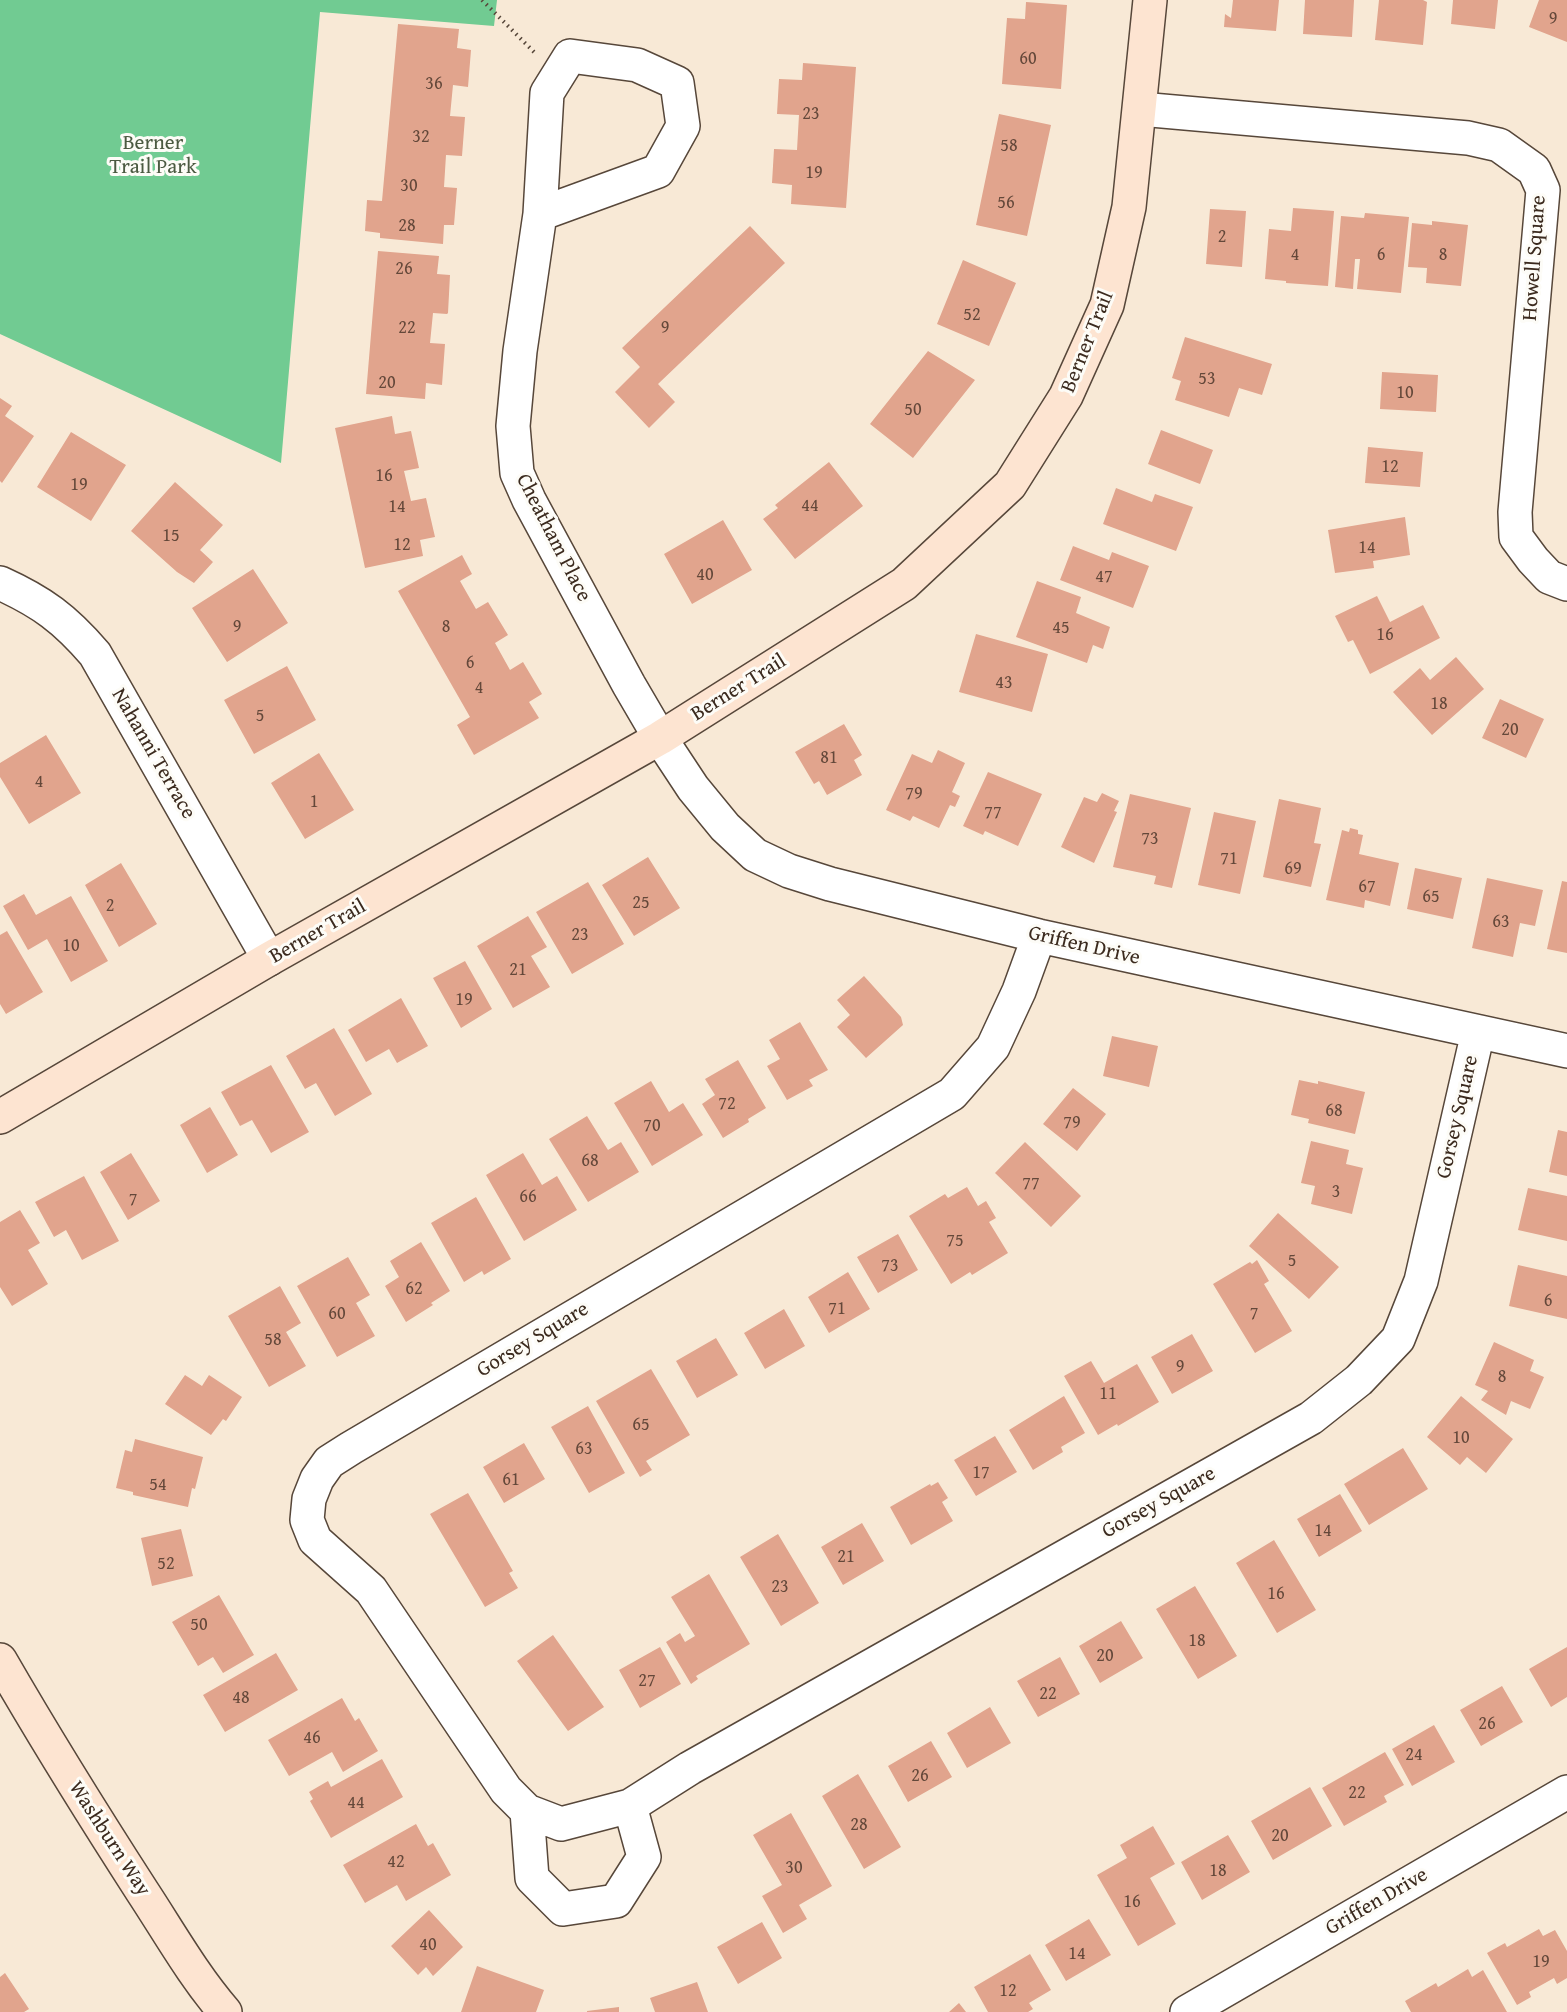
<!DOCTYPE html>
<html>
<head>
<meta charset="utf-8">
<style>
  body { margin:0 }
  canvas { display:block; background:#f8e9d6 }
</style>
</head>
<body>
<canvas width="1567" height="2012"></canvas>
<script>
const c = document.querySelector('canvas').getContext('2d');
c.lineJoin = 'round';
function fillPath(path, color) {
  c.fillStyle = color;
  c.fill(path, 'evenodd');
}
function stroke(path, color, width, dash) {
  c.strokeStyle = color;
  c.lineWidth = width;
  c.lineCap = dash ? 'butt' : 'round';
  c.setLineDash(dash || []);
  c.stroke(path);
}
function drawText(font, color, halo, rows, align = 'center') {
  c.font = font + ' "Gentium Book Plus",serif';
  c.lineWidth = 6;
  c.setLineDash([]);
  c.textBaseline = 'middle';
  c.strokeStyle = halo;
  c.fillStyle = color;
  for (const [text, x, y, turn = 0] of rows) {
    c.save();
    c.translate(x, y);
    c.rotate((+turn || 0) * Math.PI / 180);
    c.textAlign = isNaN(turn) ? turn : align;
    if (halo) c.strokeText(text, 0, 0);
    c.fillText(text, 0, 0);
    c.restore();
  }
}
fillPath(new Path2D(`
  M0 0H497L494 26 320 12 281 463 0 334Z`), '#71cb92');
fillPath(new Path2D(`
  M1233 0H1279L1276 31 1224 27 1225 14 1231 18Z
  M1305 0H1354L1352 37 1303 34Z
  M1379 0H1423L1427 2 1423 45 1375 40Z
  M1453 0H1498L1495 29 1451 24Z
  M1539 0H1567V42L1529 27Z
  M1026 2 1067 5 1061 89 1002 84 1007 18 1025 19Z
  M398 24 459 29 457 48 471 50 468 87 453 85 450 116 465 117 462 156 446 155 444 187 457 188 454 225H444L443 244 380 238V233L365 231 367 200 382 201Z
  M803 63 856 67 846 208 791 204 792 185 772 183 774 149 797 150 799 115 777 114 779 79 802 80Z
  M999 114 1051 125 1027 236 976 225Z
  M1293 208 1334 211 1328 286 1286 283V281L1265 279 1269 229 1291 231Z
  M1210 209 1246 211 1242 267 1206 264Z
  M1365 213 1409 217 1401 293 1357 289 1360 259H1355L1353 289 1335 287 1341 216 1364 218Z
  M1432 221 1468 225 1461 286 1426 283 1427 268 1408 267 1412 223 1432 225Z
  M750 226 785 263 658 384 675 402 649 428 615 392 640 367 622 348Z
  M378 251 439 256 437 274 450 275 448 313 447 314 433 313 430 343 445 344 442 385 426 383 425 399 366 394Z
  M963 260 1016 283 989 346 937 324Z
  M1185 337 1272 364 1262 395 1239 388 1229 417 1175 400 1181 381 1172 378Z
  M928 351 975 380 913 458 870 424Z
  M1382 372 1438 375 1436 412 1380 409Z
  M0 398 12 406 5 416 34 436 2 483 0 481Z
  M392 416 395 434 411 431 419 468 404 471 411 501 426 498 435 537 420 540 423 556 365 568 335 428Z
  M1161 430 1213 450 1200 484 1148 464Z
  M71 432 126 465 91 521 37 487Z
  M1368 447 1423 452 1420 487 1365 483Z
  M829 462 863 506 795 559 763 519 778 508 775 505Z
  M175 482 223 525 200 550 213 562 194 583 177 572 131 531Z
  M1116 488 1152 502 1155 494 1193 507 1176 551 1103 524Z
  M1405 517 1410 555 1373 561 1374 568 1335 573 1328 530Z
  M723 520 752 570 692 604 664 554Z
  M1073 546 1109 560 1112 552 1149 566 1133 608 1060 580Z
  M462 555 472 574 460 581 476 609 488 602 508 635 495 643 510 670 523 662 542 694 529 702 539 718 474 755 457 725 470 717 398 591Z
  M253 569 288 623 227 662 192 608Z
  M1037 581 1081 597 1076 613 1110 627 1103 649 1093 645 1087 663 1016 637Z
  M1377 596 1390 622 1423 605 1440 638 1370 674 1353 640 1348 642 1335 616Z
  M976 634 1048 654 1032 712 959 692Z
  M1456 657 1484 689 1432 735 1393 692 1420 668 1430 680Z
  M287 666 316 720 254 754 224 700Z
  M1500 699 1544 719 1526 758 1482 738Z
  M844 724 862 755 854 760 862 775 827 795 819 781 814 784 795 752Z
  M46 735 81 793 29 824 0 777V763Z
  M938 750 965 763 952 792 960 796 955 807 950 805 939 828 913 816 910 821 886 810 912 754 932 763Z
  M319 753 354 810 305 839 271 783Z
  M988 772 1042 794 1018 846 985 831 983 835 963 826Z
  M1102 793 1119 801 1114 811 1117 812 1094 863 1061 847 1084 797 1097 802Z
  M1130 794 1191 808 1172 888 1154 884 1156 876 1113 867Z
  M1279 799 1321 808 1314 843 1321 844 1311 887 1263 877Z
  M1214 812 1256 821 1240 894 1198 885Z
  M1350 828 1358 830V834L1363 835 1359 854 1399 863 1390 906 1365 900 1364 908 1326 900 1342 830 1349 832Z
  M648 857 680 908 634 936 602 885Z
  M121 863 157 924 119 947 85 885Z
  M1415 868 1462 878 1453 919 1407 909Z
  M1487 878 1543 890 1535 926 1520 923 1513 957 1472 948Z
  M1562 881 1567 882V953L1547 949Z
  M588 882 624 944 572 974 536 912Z
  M24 894 36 915 71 896 108 961 71 982 47 939 28 950 3 906Z
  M528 916 547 947 531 956 550 987 513 1008 477 946Z
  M7 931 43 992 6 1014 0 1004V935Z
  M465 961 492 1009 461 1028 433 978Z
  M864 976 901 1017 903 1025 866 1058 837 1027 850 1015 837 1000Z
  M401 998 428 1046 397 1063 389 1049 366 1062 348 1030Z
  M800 1022 828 1070 809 1080 813 1086 787 1100 767 1066 780 1059 769 1040Z
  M334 1028 372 1094 335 1116 316 1083 305 1089 286 1056Z
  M1112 1036 1158 1046 1149 1087 1103 1076Z
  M738 1060 766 1108 748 1119 749 1122 723 1138 702 1104 715 1095 705 1079Z
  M271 1065 309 1132 271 1153 252 1120 240 1126 221 1092Z
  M1299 1080 1318 1084V1081L1365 1092 1355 1134 1308 1123 1309 1119 1291 1115Z
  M651 1081 669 1112 683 1103 703 1135 652 1166 614 1103Z
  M1073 1088 1106 1114 1077 1151 1043 1124Z
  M210 1107 238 1155 207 1173 180 1125Z
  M587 1116 608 1150 621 1142 639 1172 588 1202 549 1139Z
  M1558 1130 1567 1132V1176L1549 1172Z
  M1311 1141 1349 1150 1346 1164 1363 1168 1352 1214 1311 1204 1315 1186 1301 1183Z
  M1025 1142 1081 1196 1051 1227 995 1173Z
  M131 1153 160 1201 128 1220 100 1172Z
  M523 1153 542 1185 557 1176 577 1210 524 1241 486 1175Z
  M84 1176 119 1241 82 1260 66 1230 54 1237 35 1202Z
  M967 1187 978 1206 986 1201 996 1218 989 1222 1008 1253 972 1275 970 1272 951 1284 909 1216 945 1194 948 1198Z
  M1528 1188 1567 1196V1241L1518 1230Z
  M476 1197 511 1259 484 1275 482 1271 464 1282 431 1223Z
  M20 1210 40 1243 28 1250 48 1284 12 1306 0 1287V1222Z
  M1278 1213 1339 1267 1309 1299 1249 1246Z
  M898 1234 918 1270 878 1293 857 1257Z
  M421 1242 450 1291 431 1303 433 1305 406 1322 385 1286 399 1277 390 1261Z
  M348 1257 370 1295 356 1303 375 1336 337 1357 297 1286Z
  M1257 1260 1269 1281 1264 1284 1292 1331 1255 1353 1213 1284 1250 1262 1252 1264Z
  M1518 1265 1567 1276V1319L1509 1306Z
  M848 1272 870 1309 829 1333 808 1297Z
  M280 1286 301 1323 286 1332 306 1366 269 1387 228 1316Z
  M784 1309 805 1346 765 1369 744 1333Z
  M1192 1334 1213 1371 1172 1394 1151 1357Z
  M716 1338 738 1375 697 1398 676 1361Z
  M1494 1342 1534 1360 1530 1371 1544 1377 1530 1409 1511 1401 1506 1415 1481 1400 1488 1391 1475 1385Z
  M1091 1361 1104 1383 1137 1364 1159 1402 1118 1426 1117 1424 1098 1435 1064 1376Z
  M651 1369 690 1435 646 1461 652 1470 640 1477 596 1401Z
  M185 1375 202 1386 209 1375 242 1397 226 1421 223 1419 211 1435 165 1404Z
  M1064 1396 1085 1433 1061 1447 1063 1452 1033 1470 1009 1430Z
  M1461 1396 1513 1439 1486 1473 1467 1457 1460 1465 1427 1437Z
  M588 1406 625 1473 589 1493 551 1427Z
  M995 1436 1017 1472 976 1496 954 1460Z
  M135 1439 203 1457 195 1489 192 1488 188 1507 133 1495V1492L116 1488 125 1450 132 1452Z
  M524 1443 545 1479 504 1503 483 1467Z
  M1403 1448 1428 1489 1369 1525 1344 1484Z
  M938 1482 948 1498 942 1502 953 1521 911 1545 890 1507 930 1484 931 1486Z
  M468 1493 513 1571 509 1573 518 1588 485 1607 430 1514Z
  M1340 1494 1362 1531 1319 1557 1297 1519Z
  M862 1523 884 1561 843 1585 821 1547Z
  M181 1529 193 1576 152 1586 141 1538Z
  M778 1534 819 1603 781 1626 740 1557Z
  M1274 1540 1316 1610 1277 1633 1236 1563Z
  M709 1574 750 1644 696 1676 698 1679 691 1684 666 1642 680 1633 685 1642 695 1636 671 1597Z
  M1195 1586 1237 1656 1198 1679 1156 1609Z
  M219 1595 254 1655 223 1673 213 1657 198 1666 172 1622Z
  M1121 1621 1143 1658 1100 1683 1079 1646Z
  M553 1635 604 1707 568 1731 517 1661Z
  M660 1647 681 1684 640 1708 619 1670Z
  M1567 1647V1697L1551 1707 1529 1669Z
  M276 1653 298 1690 225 1732 203 1695Z
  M1060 1657 1080 1694 1038 1717 1017 1681Z
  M1502 1686 1523 1722 1481 1746 1460 1710Z
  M342 1698 355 1721 359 1718 378 1751 343 1772 332 1752 289 1776 268 1740Z
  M990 1707 1011 1743 967 1768 947 1733Z
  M1434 1725 1455 1762 1412 1786 1392 1749Z
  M931 1741 952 1777 908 1802 888 1766Z
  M1385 1752 1404 1785 1384 1796 1387 1802 1344 1826 1322 1788Z
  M382 1759 403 1797 331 1838 310 1801 313 1799 309 1792 328 1781 331 1787Z
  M858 1774 901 1847 864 1869 822 1796Z
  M1310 1787 1332 1826 1273 1860 1251 1821Z
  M791 1813 832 1886 799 1905 807 1919 783 1933 762 1896 782 1885 753 1835Z
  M416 1824 428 1846 433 1843 451 1875 406 1901 397 1885 365 1903 343 1865Z
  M1153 1826 1175 1864 1150 1878 1176 1924 1138 1946 1097 1875 1127 1858 1120 1845Z
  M1228 1835 1250 1872 1202 1900 1181 1862Z
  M429 1910 463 1947 433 1976 426 1967 418 1975 391 1946Z
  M1089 1919 1111 1955 1066 1981 1045 1945Z
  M762 1922 782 1958 738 1984 717 1947Z
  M1539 1929 1543 1936 1555 1930 1567 1951V1978L1557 1984 1554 1978 1529 1992 1531 1997 1517 2005 1487 1953 1505 1943 1507 1947Z
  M1030 1954 1051 1990 1029 2003 1033 2009 1028 2012H988L974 1987Z
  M477 1966 544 1990 536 2012H461Z
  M1468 1969 1472 1977 1483 1970 1507 2012H1411L1405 2001 1436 1983 1438 1987Z
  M5 1973 29 2009 24 2012H0V1977Z
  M697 1982 708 2012H655L650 1998Z
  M959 2003 966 2012H949Z
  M619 2007V2012H587V2011Z`), '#e1a48d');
const street = new Path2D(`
  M1140 109 1468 138 1499 145 1534 170 1543 190 1515 512 1516 537 1533 560 1549 577 1567 584
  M540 214 658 171 683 126 677 83 637 65 570 56 547 93 540 214 520 351 513 426 517 473 529 500 629 685 660 738 693 788 725 827 755 855 789 871 830 884 1039 936 1567 1051
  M0 583C42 602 65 619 95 654L269 959
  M1039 936 1019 991 993 1047 952 1094 351 1448 329 1462 317 1479 309 1499 307 1520 315 1540 371 1590 506 1790 527 1811 561 1824 630 1806 690 1768 1311 1418 1359 1380 1398 1339 1421 1281 1478 1032
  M527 1811 532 1878 563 1909 616 1901 644 1857 630 1806
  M1187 2012 1567 1792`);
const secondary = new Path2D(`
  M0 1117 269 959 660 738 904 584 1010 485 1066 396 1107 305 1129 207 1150 0
  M0 1660C45 1738 93 1815 142 1891 169 1932 193 1975 225 2012`);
stroke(street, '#57473a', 36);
stroke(secondary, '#57473a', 36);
stroke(new Path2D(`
  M482 0 534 52`), '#57473a', 4, [1.5, 4.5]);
stroke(street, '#fff', 33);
stroke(secondary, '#fde4d1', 33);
drawText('18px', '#64483a', null, [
  ["9",1553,19],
  ["60",1028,59],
  ["36",434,84],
  ["23",811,114],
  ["32",421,137],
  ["58",1009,146],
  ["19",814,173],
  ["30",409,186],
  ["56",1006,203],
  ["28",407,226],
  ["2",1222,237],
  ["4",1295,255],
  ["6",1381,255],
  ["8",1443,255],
  ["26",404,269],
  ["52",972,315],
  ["22",407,328],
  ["9",665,328],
  ["53",1207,379],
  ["20",387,383],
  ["10",1405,393],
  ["50",913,410],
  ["12",1390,467],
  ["16",384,476],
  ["19",79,485],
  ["44",810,506],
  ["14",397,507],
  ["15",171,536],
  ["12",402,545],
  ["14",1367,548],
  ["40",705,575],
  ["47",1104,577],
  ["9",237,627],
  ["8",446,627],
  ["45",1061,628],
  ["16",1385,635],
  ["6",470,663],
  ["43",1004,683],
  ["4",479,688],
  ["18",1439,704],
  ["5",260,716],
  ["20",1510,730],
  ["81",829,758],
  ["4",39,782],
  ["79",914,794],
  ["1",314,802],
  ["77",993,813],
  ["73",1150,839],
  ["71",1229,859],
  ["69",1293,869],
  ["67",1367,887],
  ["65",1431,897],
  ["25",641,903],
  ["2",110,906],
  ["63",1501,922],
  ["23",580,935],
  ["10",71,946],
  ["21",518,970],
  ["19",464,1000],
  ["72",727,1104],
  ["68",1334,1111],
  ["79",1072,1123],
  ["70",652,1126],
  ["68",590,1161],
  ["77",1031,1184],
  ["3",1336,1192],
  ["66",528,1197],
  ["7",133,1200],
  ["75",955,1241],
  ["5",1292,1261],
  ["73",890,1266],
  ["62",414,1289],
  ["6",1548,1301],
  ["71",837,1309],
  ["60",337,1314],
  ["7",1254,1314],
  ["58",273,1340],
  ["9",1180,1367],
  ["8",1502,1377],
  ["11",1108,1394],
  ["65",641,1425],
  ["10",1461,1438],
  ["63",584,1449],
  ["17",981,1473],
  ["61",511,1480],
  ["54",158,1485],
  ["14",1323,1531],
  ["21",846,1557],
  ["52",166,1564],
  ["23",780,1587],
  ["16",1276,1594],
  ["50",199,1625],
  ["18",1197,1641],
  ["20",1105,1656],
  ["27",647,1681],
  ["22",1048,1694],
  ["48",241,1698],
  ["26",1487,1724],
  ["46",312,1738],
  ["24",1414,1755],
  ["26",920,1776],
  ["22",1357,1793],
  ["44",356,1803],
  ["28",859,1825],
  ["20",1280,1836],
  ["42",396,1862],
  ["30",794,1868],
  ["18",1218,1871],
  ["16",1132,1902],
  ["40",428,1945],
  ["14",1077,1954],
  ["19",1541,1962],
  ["12",1008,1991]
]);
drawText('21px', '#4b5a41', '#fdfcf7', [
  ["Berner",153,144],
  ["Trail Park",153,168]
]);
drawText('21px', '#3b2a1e', '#fdfcf7', [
  ["Howell Square",1535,258,-86],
  ["Berner Trail",1088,342,-68],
  ["Cheatham Place",553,538,63],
  ["Berner Trail",739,688,-32],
  ["Nahanni Terrace",153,754,60],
  ["Berner Trail",318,932,-30],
  ["Griffen Drive",1084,946,13],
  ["Gorsey Square",1458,1117,-77],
  ["Gorsey Square",533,1340,-31],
  ["Gorsey Square",1159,1503,-29],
  ["Washburn Way",109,1839,57],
  ["Griffen Drive",1377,1902,-30]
]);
</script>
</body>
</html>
